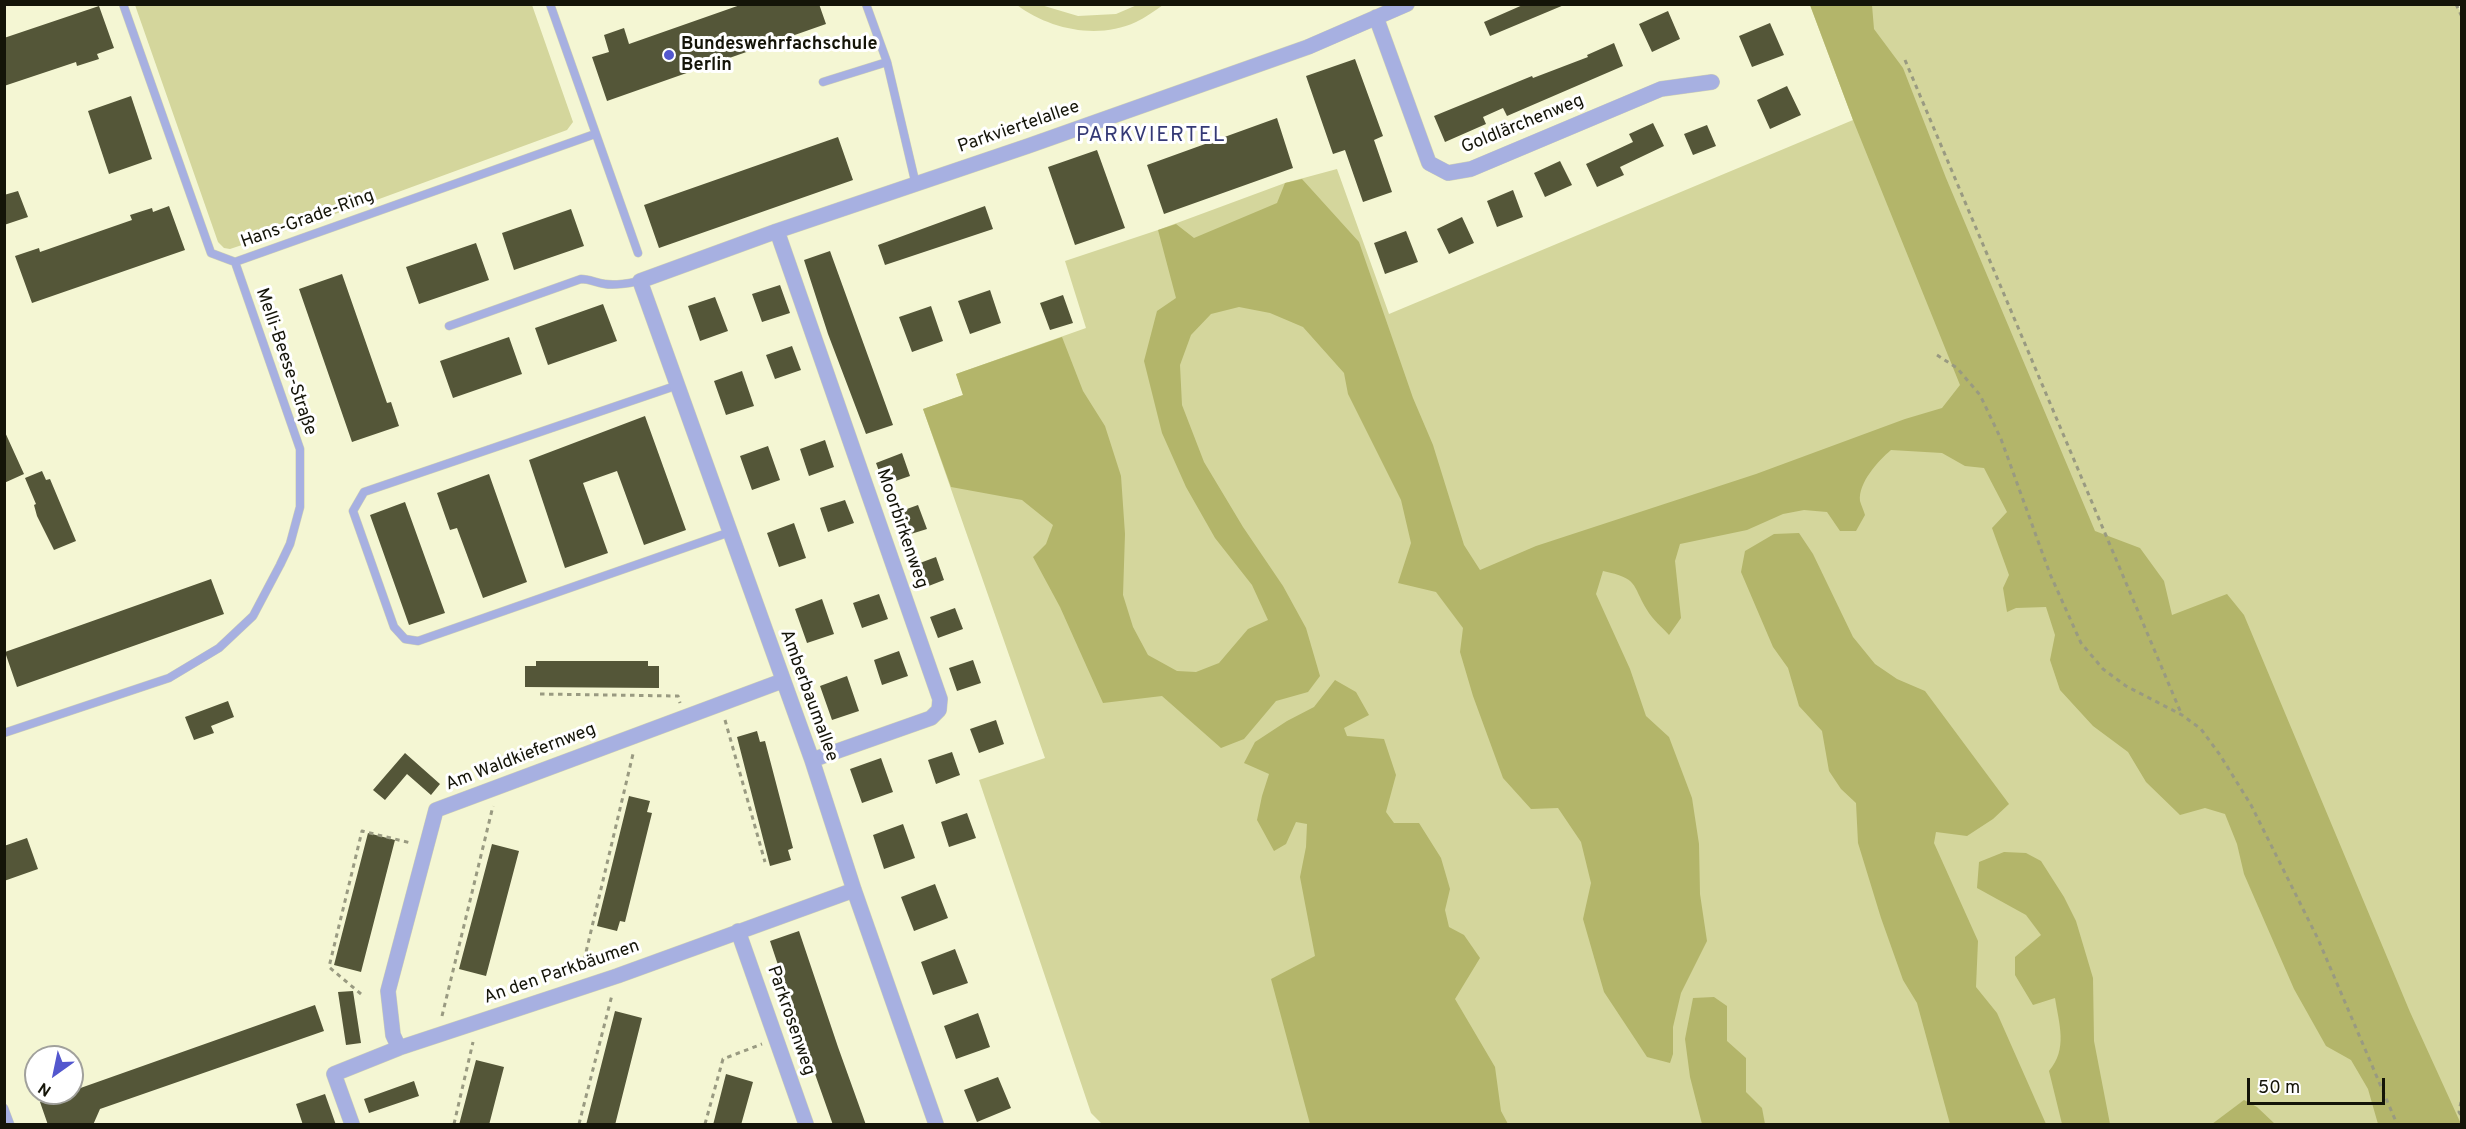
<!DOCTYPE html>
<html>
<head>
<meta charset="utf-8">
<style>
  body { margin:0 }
  #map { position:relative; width:2466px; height:1129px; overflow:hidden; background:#f4f6d3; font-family:Overpass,sans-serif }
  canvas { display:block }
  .frame { position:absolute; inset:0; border:6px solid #141408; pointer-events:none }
  .north { position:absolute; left:24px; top:1045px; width:60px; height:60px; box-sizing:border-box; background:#fff; border:2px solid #a1a19c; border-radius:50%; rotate:213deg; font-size:16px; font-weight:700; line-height:24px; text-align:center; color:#141408 }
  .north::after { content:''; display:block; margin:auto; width:21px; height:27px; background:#5357ce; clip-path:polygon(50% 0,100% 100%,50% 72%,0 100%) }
  .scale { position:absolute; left:2247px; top:1078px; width:138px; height:27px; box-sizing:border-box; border:3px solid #141408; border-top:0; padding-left:8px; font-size:18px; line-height:21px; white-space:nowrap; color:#141408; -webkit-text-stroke:4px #fff; paint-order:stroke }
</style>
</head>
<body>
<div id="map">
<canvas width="2466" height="1129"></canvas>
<div class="frame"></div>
<div class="north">N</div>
<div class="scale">50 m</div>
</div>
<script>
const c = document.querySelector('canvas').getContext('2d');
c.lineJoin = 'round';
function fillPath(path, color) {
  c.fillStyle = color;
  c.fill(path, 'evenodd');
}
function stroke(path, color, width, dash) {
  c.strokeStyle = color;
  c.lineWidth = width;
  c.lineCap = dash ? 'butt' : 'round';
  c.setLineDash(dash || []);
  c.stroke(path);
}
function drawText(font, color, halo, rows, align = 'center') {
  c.font = font + ' Overpass,sans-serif';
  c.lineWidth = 6;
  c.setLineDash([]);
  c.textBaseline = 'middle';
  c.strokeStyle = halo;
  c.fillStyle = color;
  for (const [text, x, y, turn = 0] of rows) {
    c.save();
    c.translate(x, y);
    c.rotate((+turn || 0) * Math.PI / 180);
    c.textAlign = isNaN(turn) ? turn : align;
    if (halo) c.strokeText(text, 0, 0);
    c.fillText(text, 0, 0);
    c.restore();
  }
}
fillPath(new Path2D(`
  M135 5H532L573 122 567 130 371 202 230 249 224 248 218 242Z
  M1017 5H1041L1078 16 1116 14 1137 5H1163C1154 11 1145 18 1136 22 1097 40 1049 29 1017 5Z
  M1810 5H2457L2462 15 2461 1124H1102L1091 1113 979 780 1045 758 923 409 963 395 956 374 1086 328 1065 261 1158 230 1285 183 1337 169 1389 314 1853 120Z`), '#d4d69c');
fillPath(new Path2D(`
  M1810 5H1872L1874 29 1903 68 1946 178 2095 531 2140 548 2164 581 2172 615 2227 594 2244 615 2410 1012 2461 1124H2378L2368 1089 2351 1060 2326 1046 2294 989 2244 874 2237 844 2225 814 2205 808 2180 815 2146 782 2128 752 2093 726 2060 690 2050 660 2055 635 2046 607 2016 608 2007 612 2003 588 2009 575 1992 528 2007 512 1984 468 1965 466 1942 453 1891 450C1878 461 1858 483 1860 501 1861 505 1864 511 1865 515L1856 531H1840L1827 512 1804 510 1783 514 1747 530 1680 544 1675 561 1681 618 1669 635C1662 627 1652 619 1647 610 1631 583 1639 579 1603 571L1596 594 1630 669 1646 716 1669 737 1692 798 1699 844 1700 894 1707 941 1681 993 1673 1027V1054L1670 1063 1647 1057 1604 992 1583 919 1591 883 1581 842 1558 808 1531 809 1503 778 1473 696 1460 652 1463 628 1436 592 1398 583 1411 543 1401 500 1348 394 1344 373 1303 327 1270 313 1239 307 1211 314 1191 335 1180 365 1182 405 1204 462 1243 527 1283 586 1306 628 1320 676 1308 692 1276 701 1244 739 1221 748 1162 696 1103 703 1060 607 1033 557 1046 544 1053 525 1022 500 951 487 923 409 963 395 956 374 1062 337 1083 391 1105 426 1121 476 1125 534 1123 595 1133 627 1148 655 1177 671 1196 672 1219 663 1248 629 1268 620 1252 585 1215 538 1186 487 1162 433 1144 361 1157 311 1176 298 1158 230 1176 224 1194 238 1277 203 1285 183 1302 179 1359 242 1413 398 1433 445 1464 545 1480 570 1536 546 1756 474 1905 419 1942 408 1960 385 1853 120Z
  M1799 533 1813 554 1853 637 1875 664 1897 679 1925 691 2009 804 1993 819 1967 836 1936 832 1934 843 1978 941 1976 987 1997 1013 2046 1124H1950L1917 1003 1903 980 1881 918 1858 843 1856 803 1841 789 1829 771 1822 731 1799 706 1788 668 1773 647 1741 572 1745 551 1774 534Z
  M1335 680 1356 692 1369 715 1344 728 1347 736 1384 739 1396 775 1386 812 1394 823H1419L1441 858 1450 889 1445 910 1449 927 1464 935 1480 958 1455 999 1495 1067 1501 1111 1508 1124H1310L1271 979 1315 956 1300 877 1306 847 1307 824 1296 822 1286 844 1274 851 1257 820 1262 796 1269 774 1244 763 1255 742 1287 721 1314 707Z
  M2004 852 2026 853 2041 861 2064 897 2076 921 2093 978 2094 1041 2110 1124H2062L2049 1071C2068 1049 2059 1024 2055 998L2033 1005 2015 975V957L2041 935 2026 915 1977 888 1979 862Z
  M1714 997 1727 1006V1041L1746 1058V1092L1762 1108 1765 1124H1702L1690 1077 1685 1039 1693 998Z
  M2244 1100 2257 1107 2275 1124H2212Z`), '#b3b56a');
fillPath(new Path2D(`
  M743 4H819L826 24 607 101 592 57 609 52 604 35 624 28 629 44Z
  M1525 4 1564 5 1490 36 1484 22Z
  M99 6 114 48 97 54 99 59 77 66 76 62 4 86V38Z
  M1668 11 1680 39 1652 52 1639 24Z
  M1770 23 1784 55 1752 67 1739 36Z
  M1614 43 1623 66 1507 116 1503 108 1483 117 1486 124 1445 142 1434 116 1532 76 1533 78 1588 57 1587 55Z
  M1355 59 1383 136 1374 140 1392 192 1363 202 1345 150 1333 154 1306 76Z
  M1787 86 1801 115 1770 129 1757 100Z
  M131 96 152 159 109 174 88 111Z
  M1277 118 1293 168 1164 214 1147 165Z
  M1653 123 1664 146 1620 167 1624 175 1597 187 1586 164 1633 142 1629 134Z
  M1707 125 1716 146 1693 155 1684 134Z
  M838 137 853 180 659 248 644 205Z
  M1097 150 1125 228 1075 245 1048 167Z
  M1560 161 1572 185 1545 197 1534 173Z
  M1513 190 1523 217 1497 227 1487 201Z
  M18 191 28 217 4 225V195Z
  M169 206 185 250 32 303 15 256 39 248 40 252 132 220 130 215 152 208 153 212Z
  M985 206 993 229 885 265 878 245Z
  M571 209 584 246 514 270 502 233Z
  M1462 217 1474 243 1449 254 1437 229Z
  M1406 231 1418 262 1385 274 1374 243Z
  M476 243 489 280 419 304 406 267Z
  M830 251 893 425 866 434 828 334 804 260Z
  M342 274 387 403 391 402 399 426 352 442 299 289Z
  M780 285 790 313 762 322 752 294Z
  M990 290 1001 323 970 334 958 301Z
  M1063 295 1073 323 1050 330 1040 303Z
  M715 297 728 331 700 341 688 306Z
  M603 304 617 341 548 365 535 328Z
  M931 306 943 341 912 352 899 317Z
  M509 337 522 374 453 398 440 361Z
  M792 346 801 370 775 379 766 355Z
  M742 371 754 406 726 415 714 381Z
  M645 416 686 530 644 545 617 471 583 483 608 553 565 568 529 460Z
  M4 430 24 474 4 483Z
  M825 440 834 467 809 476 800 449Z
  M768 446 780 480 752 490 740 456Z
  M902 453 910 476 884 485 876 463Z
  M42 471 46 480 50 479 76 541 54 550 37 516 34 505 36 504 25 478Z
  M489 474 527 582 483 598 457 528 450 530 437 493Z
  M845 500 854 523 828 532 820 508Z
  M405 502 445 613 409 625 370 515Z
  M918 505 927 529 901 537 893 514Z
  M794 523 806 558 779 567 767 533Z
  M936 557 944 580 921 589 912 566Z
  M211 579 224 614 17 687 5 652Z
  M879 594 888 619 862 628 853 603Z
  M822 599 834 634 807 643 795 609Z
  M955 608 963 629 938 638 930 617Z
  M899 651 908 676 882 685 874 660Z
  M973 660 981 683 957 691 949 668Z
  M536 661H648V666H659V688L525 687V666H536Z
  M847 676 859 711 832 720 820 686Z
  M228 701 234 717 211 726 214 733 194 740 185 717Z
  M996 720 1004 744 979 753 970 729Z
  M757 731 760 742 765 741 793 848 788 850 791 860 770 866 737 737Z
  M952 752 960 775 936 784 928 760Z
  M405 753 440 784 431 795 407 774 385 800 373 790Z
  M881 758 893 792 862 803 850 769Z
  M629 796 650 801 647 812 652 813 625 922 620 921 617 931 597 926Z
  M967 813 976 838 949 847 941 822Z
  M903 824 915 858 884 869 873 835Z
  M368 833 395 840 361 972 334 965Z
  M27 838 38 869 4 881V846Z
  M492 844 519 851 486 976 459 969Z
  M935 884 948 918 914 931 901 897Z
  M799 931 838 1047 866 1125H833L803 1040 770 941Z
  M955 949 968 983 933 995 921 962Z
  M353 991 361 1043 346 1045 338 992Z
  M315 1005 324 1031 100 1109 93 1125H48L40 1102 66 1093H72V1091Z
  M615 1011 642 1018 615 1125H586Z
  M978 1013 990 1047 956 1059 944 1026Z
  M476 1060 504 1067 489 1125H459Z
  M726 1074 753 1082 741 1125H713Z
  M998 1077 1011 1108 977 1122 964 1090Z
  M414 1081 419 1096 369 1113 364 1099Z
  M325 1094 336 1125H303L296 1104Z`), '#545638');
const lane = new Path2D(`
  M123 4 211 253 235 262 595 134
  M550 4 638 253
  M866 4 887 62 916 185
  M823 82 887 62
  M449 326 581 279C590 279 596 283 605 284 617 286 629 283 640 281
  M678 385 364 492 353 511 394 627 405 639 418 641 730 532
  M4 733 169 678 219 648 253 616 280 565 290 544 300 507V449L235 262
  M4 1108 10 1124`);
const street = new Path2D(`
  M1376 17 1429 163 1448 173 1471 169 1661 89 1712 82
  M777 231 940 699 939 710 931 718 812 760
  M738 931 806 1124
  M399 1048 393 1035 388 991 436 810 782 681
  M352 1124 334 1074 399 1048 617 976 854 890
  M936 1124 854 890 812 760 640 281 777 231 1028 146 1308 47 1407 4`);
stroke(lane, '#d0d2b3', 9);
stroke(street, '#d0d2b3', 16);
stroke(new Path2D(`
  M2456 4 2462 17
  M1905 60 2181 713
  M1937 355 1957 368 1980 395 2001 439 2050 574 2081 643 2103 669 2126 686 2182 715 2201 729 2220 755 2251 805 2318 939 2397 1124
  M540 694 678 696 680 703
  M725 720 765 862
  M582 969 633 754
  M361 994 329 967 362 831 411 843
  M442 1016 493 806
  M2461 1102 2459 1112 2462 1117
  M454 1124 473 1042
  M579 1124 612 995
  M705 1124 723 1059 762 1044`), '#999a81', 3, [4.5, 4.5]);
stroke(lane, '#a7b0e1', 8);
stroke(street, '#a7b0e1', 15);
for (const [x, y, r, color] of [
  [669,55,6,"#5357ce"]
]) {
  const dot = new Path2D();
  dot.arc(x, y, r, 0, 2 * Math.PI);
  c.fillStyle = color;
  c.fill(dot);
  stroke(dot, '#fff', 2);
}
drawText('bold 18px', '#141408', '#fff', [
  ["Bundeswehrfachschule",681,45],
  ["Berlin",681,66]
], 'left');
drawText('18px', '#141408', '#fff', [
  ["Goldlärchenweg",1523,125,-22],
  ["Parkviertelallee",1019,128,-19],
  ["Hans-Grade-Ring",308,220,-20],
  ["Melli-Beese-Straße",285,362,71],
  ["Moorbirkenweg",901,529,71],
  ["Amberbaumallee",808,696,70],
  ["Am Waldkiefernweg",521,758,-21],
  ["An den Parkbäumen",562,973,-19],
  ["Parkrosenweg",790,1021,71]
]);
c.letterSpacing = '1.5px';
drawText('21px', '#343975', '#fff', [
  ["PARKVIERTEL",1151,137]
]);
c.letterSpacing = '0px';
</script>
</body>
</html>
